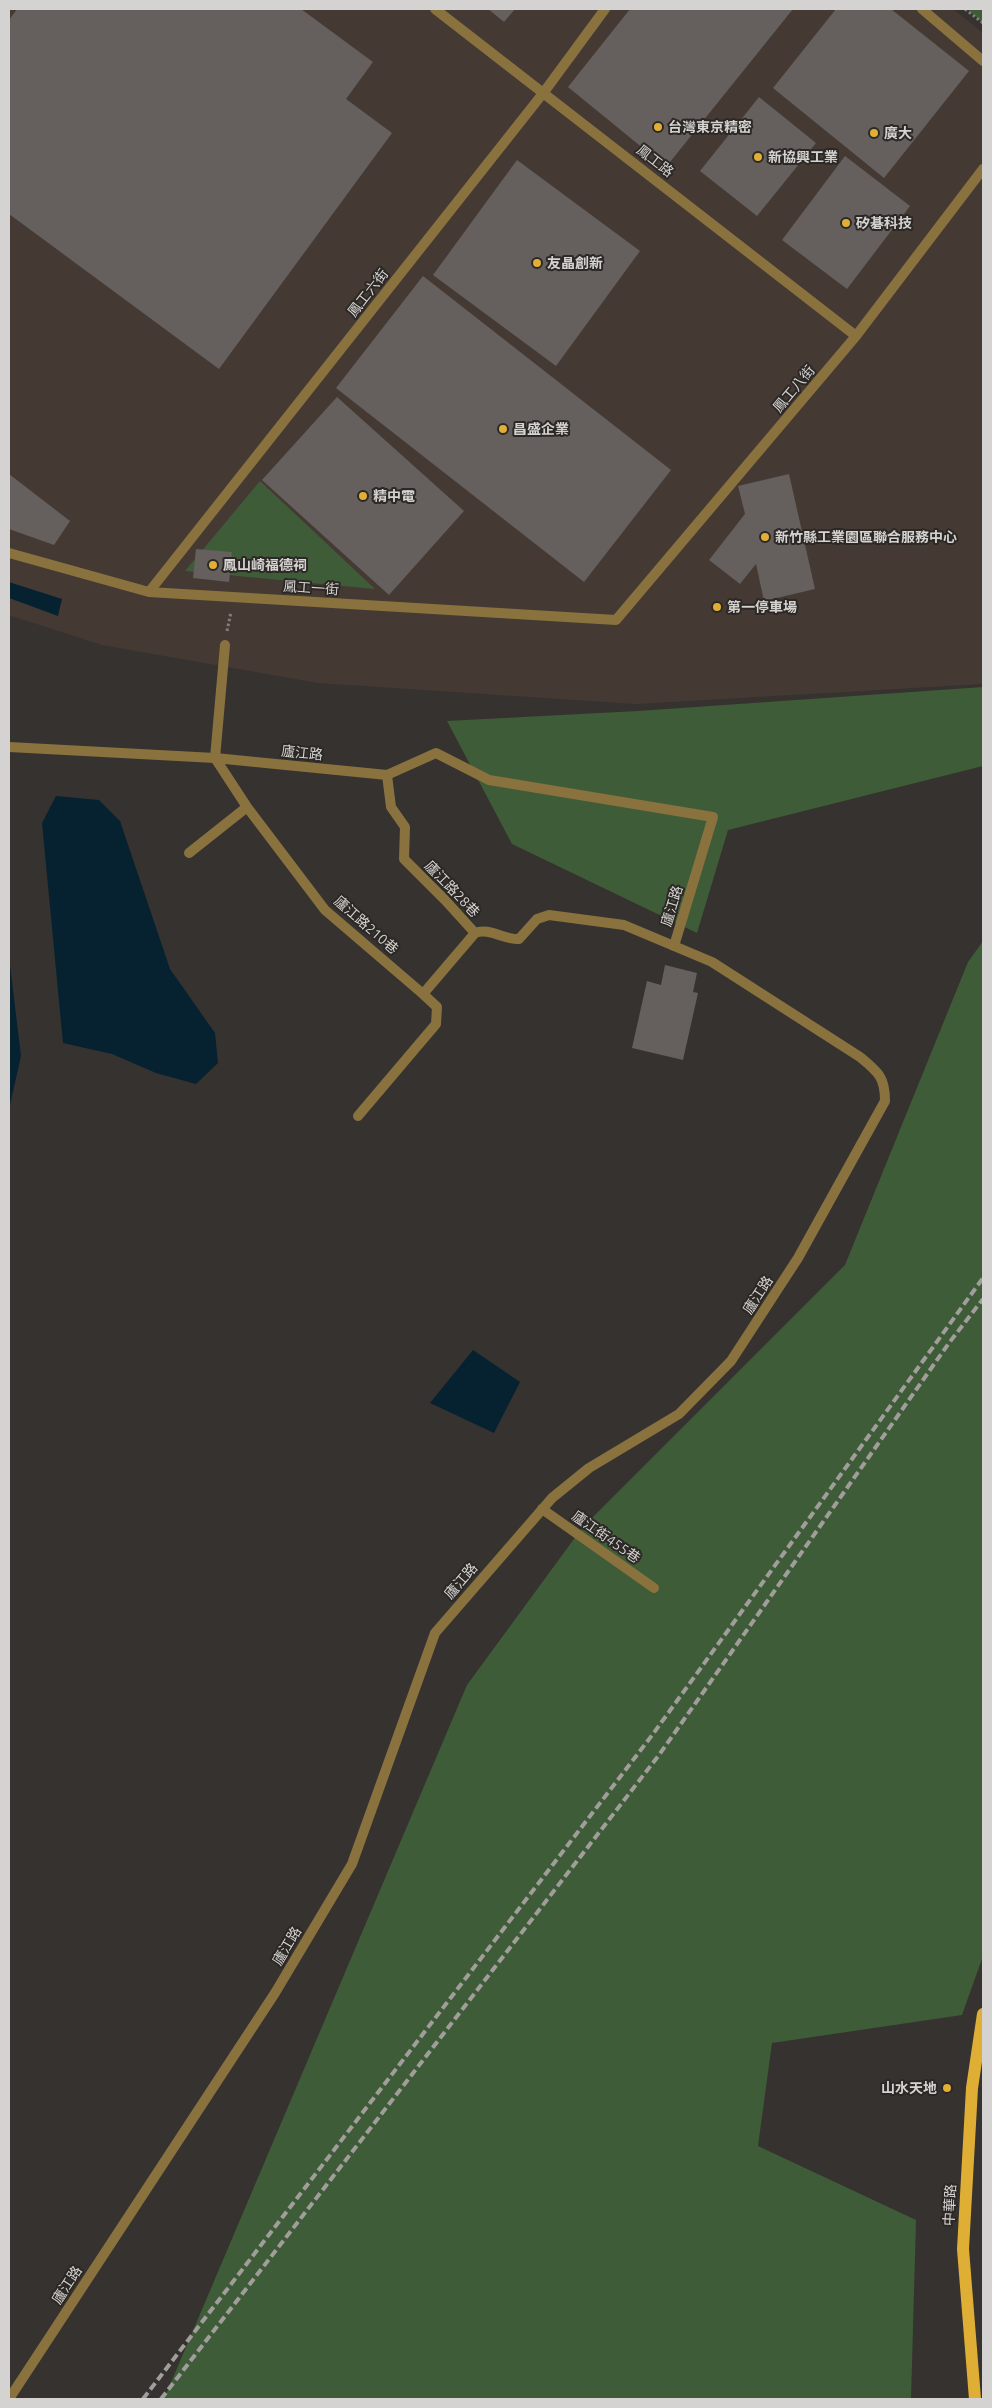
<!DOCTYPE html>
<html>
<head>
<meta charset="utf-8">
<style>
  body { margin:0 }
  #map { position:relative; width:992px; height:2408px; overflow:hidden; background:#36322f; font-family:Ubuntu,sans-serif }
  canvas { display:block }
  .frame { position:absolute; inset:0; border:10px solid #d5d3d1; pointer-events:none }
</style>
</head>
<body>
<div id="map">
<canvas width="992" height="2408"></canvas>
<div class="frame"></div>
</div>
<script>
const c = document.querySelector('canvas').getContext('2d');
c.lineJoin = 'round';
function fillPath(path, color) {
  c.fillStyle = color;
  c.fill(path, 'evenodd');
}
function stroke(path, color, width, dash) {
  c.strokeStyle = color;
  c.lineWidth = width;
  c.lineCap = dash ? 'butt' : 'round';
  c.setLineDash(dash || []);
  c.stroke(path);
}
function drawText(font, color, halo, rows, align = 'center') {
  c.font = font + ' Ubuntu,"Noto Sans TC",sans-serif';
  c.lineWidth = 4;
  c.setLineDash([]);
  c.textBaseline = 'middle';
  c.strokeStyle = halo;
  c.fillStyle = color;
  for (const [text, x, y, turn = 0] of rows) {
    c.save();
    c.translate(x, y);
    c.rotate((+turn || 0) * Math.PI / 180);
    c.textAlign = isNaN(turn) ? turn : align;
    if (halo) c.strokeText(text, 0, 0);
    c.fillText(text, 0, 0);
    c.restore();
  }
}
fillPath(new Path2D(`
  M9 9H953L983 33V684L636 704 318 683 102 645 9 615Z`), '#443a33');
fillPath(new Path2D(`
  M967 9H983V23Z
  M260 481 375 589 185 571Z
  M983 687V766L728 830 697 933 512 844 447 721 638 711Z
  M983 941V1956L962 2015 772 2043 758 2146 916 2220 911 2399H164L467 1685 582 1528 845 1265 968 962Z`), '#3f5c38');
fillPath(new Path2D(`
  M9 582 62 599 58 616 9 598Z
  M56 796 99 800 120 821 170 969 215 1033 218 1063 196 1084 156 1073 112 1054 63 1043 42 823Z
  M9 957 21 1056 9 1109Z
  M473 1350 520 1382 494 1433 430 1403Z`), '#062231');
fillPath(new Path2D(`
  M17 9H301L373 62 346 99 392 133 219 369 9 214V20Z
  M488 9H515L504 22Z
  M630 9H793L666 167 568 87Z
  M836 9H891L969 71 884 178 773 88Z
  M759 97 816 143 757 216 700 171Z
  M845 156 910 206 847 289 782 240Z
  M517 160 640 251 556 366 433 275Z
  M423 276 671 470 584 582 336 388Z
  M337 397 464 511 389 595 262 480Z
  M9 474 70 521 54 545 9 529Z
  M789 474 815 589 764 601 756 564 740 584 709 560 745 514 738 486Z
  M196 549 232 552 229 582 193 578Z
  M665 965 697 973 693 992 698 993 683 1060 632 1048 647 981 661 985Z`), '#655f5d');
stroke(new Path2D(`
  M965 9 983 23
  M227 631 231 612`), '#827e7c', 3, [2.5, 2.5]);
stroke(new Path2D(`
  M225 645 215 758 247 807 325 910 423 994 475 933
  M387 775 391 807 405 827 404 859 445 900 475 933C489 927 504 940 519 939L537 919 549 915 624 925 674 946
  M189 853 247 807
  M358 1116 436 1024 437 1007 423 994
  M542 1509 654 1588`), '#89723e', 10);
stroke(new Path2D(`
  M435 9 856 336
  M922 9 983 61
  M9 553 149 592 616 620 856 336 983 169
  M149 592 544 92 605 9
  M9 747 215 758 387 775 436 753 489 780 713 817 674 946 712 962 860 1057C878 1072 885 1077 885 1101L798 1258 731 1361 679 1414 589 1468 552 1498 435 1633 352 1864 275 1993 9 2399`), '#89723e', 10);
stroke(new Path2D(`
  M975 2399 963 2249 972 2088 983 2014`), '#dfaf35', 12);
stroke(new Path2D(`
  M143 2399 653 1734 983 1278
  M161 2399 659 1755 949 1343 983 1299`), '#a09d9b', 4, [8, 4]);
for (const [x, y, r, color] of [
  [658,127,5,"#e0af34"],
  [874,133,5,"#e0af34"],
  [758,157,5,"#e0af34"],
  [846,223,5,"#e0af34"],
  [537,263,5,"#e0af34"],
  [503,429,5,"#e0af34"],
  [363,496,5,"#e0af34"],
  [765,537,5,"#e0af34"],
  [213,565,5,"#e0af34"],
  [717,607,5,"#e0af34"],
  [947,2088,5,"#e0af34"]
]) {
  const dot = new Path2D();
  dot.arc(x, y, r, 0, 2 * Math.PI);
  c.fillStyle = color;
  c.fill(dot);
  stroke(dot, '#2c2825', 2);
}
drawText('bold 14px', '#d5d3d1', '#2c2825', [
  ["台灣東京精密",668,127],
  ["廣大",884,133],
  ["新協興工業",768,157],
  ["矽碁科技",856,223],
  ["友晶創新",547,263],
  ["昌盛企業",513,429],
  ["精中電",373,496],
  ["新竹縣工業園區聯合服務中心",775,537],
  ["鳳山崎福德祠",223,565],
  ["第一停車場",727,607],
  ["山水天地",937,2088,"right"]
], 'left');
drawText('14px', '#d5d3d1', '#2c2825', [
  ["鳳工路",655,161,38],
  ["鳳工六街",368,293,-52],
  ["鳳工八街",794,389,-50],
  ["鳳工一街",311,588,4],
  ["廬江路",302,753,6],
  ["廬江路28巷",452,889,46],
  ["廬江路",672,906,-73],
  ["廬江路210巷",366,925,41],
  ["廬江路",758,1295,-57],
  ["廬江街455巷",606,1537,35],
  ["廬江路",461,1581,-49],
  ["廬江路",287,1946,-59],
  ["中華路",950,2205,-87],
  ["廬江路",67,2285,-57]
]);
</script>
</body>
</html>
